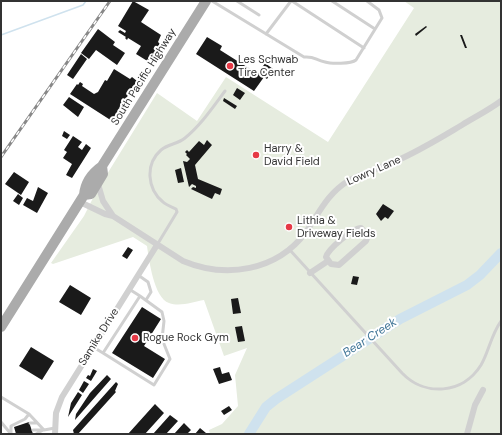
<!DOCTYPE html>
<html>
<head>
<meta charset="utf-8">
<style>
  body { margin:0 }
  #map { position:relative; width:502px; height:435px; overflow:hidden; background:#fff; font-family:"DM Sans",sans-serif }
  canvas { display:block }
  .frame { position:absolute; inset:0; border:2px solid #333; pointer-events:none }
</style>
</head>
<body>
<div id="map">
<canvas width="502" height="435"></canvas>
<div class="frame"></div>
</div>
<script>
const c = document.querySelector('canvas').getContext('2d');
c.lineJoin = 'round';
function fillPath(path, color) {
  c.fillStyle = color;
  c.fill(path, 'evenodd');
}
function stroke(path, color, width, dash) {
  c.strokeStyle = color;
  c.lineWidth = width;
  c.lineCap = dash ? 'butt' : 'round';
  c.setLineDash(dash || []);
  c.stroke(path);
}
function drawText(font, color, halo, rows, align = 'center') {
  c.font = font + ' "DM Sans",sans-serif';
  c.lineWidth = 4;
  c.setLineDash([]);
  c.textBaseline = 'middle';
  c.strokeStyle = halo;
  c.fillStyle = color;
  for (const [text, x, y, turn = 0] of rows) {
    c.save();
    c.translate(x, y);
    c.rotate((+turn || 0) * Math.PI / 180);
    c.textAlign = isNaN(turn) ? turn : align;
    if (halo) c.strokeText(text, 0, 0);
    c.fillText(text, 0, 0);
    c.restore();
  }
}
fillPath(new Path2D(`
  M404 1H501V434H210L209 430 222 424 238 406 235 375 247 348 224 356 204 300C193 302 180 307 169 303 154 298 149 260 147 246L133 237 53 264 51 263 84 216 96 192 157 93 197 121 226 77 328 142 414 8Z`), '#e6ecdf');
stroke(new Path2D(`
  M1 35 83 5 86 1`), '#cfe2ee', 1.5);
stroke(new Path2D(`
  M249 434 266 407 276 399 400 319 467 285 480 275 501 253`), '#cfe2ee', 10);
fillPath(new Path2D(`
  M133 1 149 10 141 22 161 35 158 42 160 44 149 62 136 54 141 46 128 38 127 40 125 38 126 37 118 32 120 30 125 33 126 31 118 26Z
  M426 26 427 27 416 36 415 34Z
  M98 29 115 42 113 45 125 53 117 65 96 50 89 59 81 53Z
  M460 35H462L467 48H465Z
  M207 37 222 46 220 50 258 74 265 63 273 69 267 79 264 77 254 91 196 54Z
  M81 54 87 59 73 79 67 75Z
  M114 69 130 79 132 77 137 81 112 121 70 94 77 84 78 85 80 82 83 84 82 86 94 94 98 92 105 80 107 81Z
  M237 88 245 93 240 100 233 95Z
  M69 97 84 107 78 117 63 105Z
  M224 98 237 106 235 109 223 101Z
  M64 131 70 135 67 139 62 136Z
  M73 136 82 142 78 147 82 150 86 144 91 148 72 178 66 175 72 164 63 158 67 152 64 150Z
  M207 140 212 145 195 165 198 179 222 189 220 195 215 193 212 199 191 189 193 187 196 188V186L192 184 189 187 183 161 187 162 190 159 186 155 187 154 185 152 187 150 189 152 199 141 204 145Z
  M181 168 184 182 178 183 175 170Z
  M14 172 29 182 21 195 5 184Z
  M38 187 48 193 37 213 23 205 27 198 33 201Z
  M18 194 23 198 19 205 13 201Z
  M383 204 394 211 388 219 385 217 381 221 376 214Z
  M128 247 133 250 127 259 122 256Z
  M353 276 359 277 357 285 351 284Z
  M70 285 91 298 81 315 59 302Z
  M238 298 241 313 233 314 231 299Z
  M142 307 161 319 144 346 165 359 153 378 112 353Z
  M242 326 245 341 238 342 235 327Z
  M31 347 54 361 42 380 19 366Z
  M220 367 222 374 229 372 232 380 219 384 213 369Z
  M93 369 97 371 91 381 86 378 88 375 90 376Z
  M107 375 111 379 75 420 76 414 90 393Z
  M84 381 89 384 83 393 79 390Z
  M116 382 118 384 115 391 116 392 78 434H74L73 430Z
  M78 392 82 395 68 417 71 403Z
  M155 404 164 413 145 434H128Z
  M229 406 232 410 224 415 221 411Z
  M170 415 178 421 166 434H153Z
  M29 422 33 434H16L14 427Z
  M184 423 191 430 187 434H174Z
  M200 428 206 433 205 434H195Z`), '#1a1a1a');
stroke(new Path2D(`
  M212 1 304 57C315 56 315 60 325 62 331 64 351 64 356 60L382 18 379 10 367 1
  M237 1 259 15
  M292 1 364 48
  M332 1 375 29
  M266 34 291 1
  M157 245 177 212 176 209C172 207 166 205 163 202 147 189 145 164 161 150 168 144 178 144 185 138 201 125 213 107 225 91
  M289 249 402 373C425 397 463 394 481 365 489 351 491 335 501 321
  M138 275 148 282 151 292 146 300
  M129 289 140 296 103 353 154 385 170 359 162 339 164 321 162 312 140 296
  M93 347 103 353
  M1 397 29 414 44 430 55 428
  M1 422 11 434
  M30 423H37
  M33 430H44
  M11 434V426L25 419 29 414
  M36 434 43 430`), '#d0d0d0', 3);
stroke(new Path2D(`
  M98 184 103 201 113 216
  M80 202 105 214 113 216 183 261C226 279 277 271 306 232 319 213 327 194 348 181 363 173 380 168 396 161 419 151 440 138 462 125 475 117 489 110 501 101
  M361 228 368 236 366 241 339 265 331 264 326 257C328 249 353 228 361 228Z
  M310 273 328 261
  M55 434 56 413 62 397 157 245
  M467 434 475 405 483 390`), '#d0d0d0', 6);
stroke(new Path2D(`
  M84 195 91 194 103 174 102 166
  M1 327 84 195C85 183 92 173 102 166L206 1`), '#ababab', 10);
const rail = new Path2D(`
  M1 157 110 1`);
stroke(rail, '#888', 3);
stroke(rail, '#fff', 1.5, [4.5]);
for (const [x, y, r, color] of [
  [230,66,4,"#e63946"],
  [256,155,4,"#e63946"],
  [289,227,4,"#e63946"],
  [135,338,4,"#e63946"]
]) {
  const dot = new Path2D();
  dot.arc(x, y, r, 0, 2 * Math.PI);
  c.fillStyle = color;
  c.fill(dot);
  stroke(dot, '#fff', 1.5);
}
drawText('11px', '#333', '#fff', [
  ["Les Schwab",238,60],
  ["Tire Center",238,73],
  ["Harry &",264,149],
  ["David Field",264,162],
  ["Lithia &",297,221],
  ["Driveway Fields",297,234],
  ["Rogue Rock Gym",143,338]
], 'left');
drawText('11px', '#333', '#fff', [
  ["South Pacific Highway",144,77,-58],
  ["Lowry Lane",374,171,-24],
  ["Samike Drive",99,337,-58]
]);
drawText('italic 12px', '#3f7597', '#fff', [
  ["Bear Creek",370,338,-33]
]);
</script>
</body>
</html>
